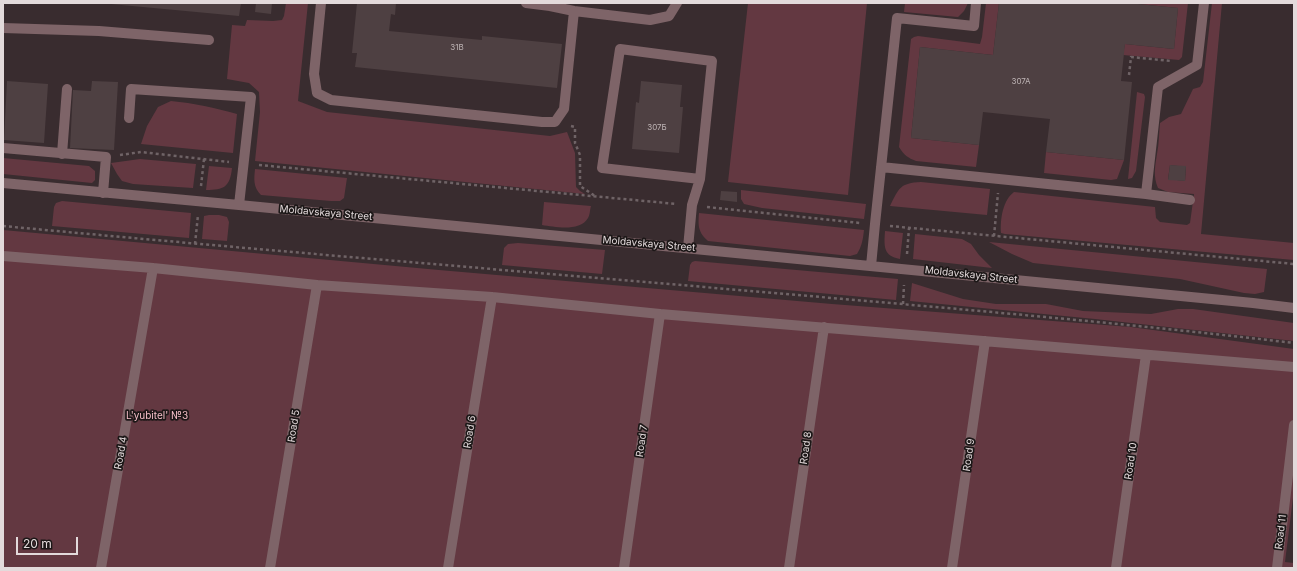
<!DOCTYPE html>
<html>
<head>
<meta charset="utf-8">
<style>
  body { margin:0 }
  #map { position:relative; width:1297px; height:571px; overflow:hidden; background:#392c2f; font-family:Inter,sans-serif }
  canvas { display:block }
  .frame { position:absolute; inset:0; border:4px solid #e3dadb; pointer-events:none }
  .scale { position:absolute; left:16px; top:537px; width:62px; height:18px; box-sizing:border-box; border:2px solid #e3dadb; border-top:0; padding-left:5px; font-size:12px; line-height:14px; white-space:nowrap; color:#e3dadb; -webkit-text-stroke:3px #1c1717; paint-order:stroke }
</style>
</head>
<body>
<div id="map">
<canvas width="1297" height="571"></canvas>
<div class="frame"></div>
<div class="scale">20 m</div>
</div>
<script>
const c = document.querySelector('canvas').getContext('2d');
c.lineJoin = 'round';
function fillPath(path, color) {
  c.fillStyle = color;
  c.fill(path, 'evenodd');
}
function stroke(path, color, width, dash) {
  c.strokeStyle = color;
  c.lineWidth = width;
  c.lineCap = dash ? 'butt' : 'round';
  c.setLineDash(dash || []);
  c.stroke(path);
}
function drawText(font, color, halo, rows, align = 'center') {
  c.font = font + ' Inter,sans-serif';
  c.lineWidth = 3.5;
  c.setLineDash([]);
  c.textBaseline = 'middle';
  c.strokeStyle = halo;
  c.fillStyle = color;
  for (const [text, x, y, turn = 0] of rows) {
    c.save();
    c.translate(x, y);
    c.rotate((+turn || 0) * Math.PI / 180);
    c.textAlign = isNaN(turn) ? turn : align;
    if (halo) c.strokeText(text, 0, 0);
    c.fillText(text, 0, 0);
    c.restore();
  }
}
fillPath(new Path2D(`
  M286 3H308L298 101 327 112 550 136 567 132 575 153 576 187 580 191 585 194 255 161 260 112 259 92 249 83 227 79 232 25 245 26 247 20 273 21 282 20 284 16Z
  M748 3H867L848 195 728 182Z
  M905 3H968L964 11 958 17 904 12Z
  M986 3H999L993 55 920 47 911 138 979 145 976 167 916 161C908 158 904 155 899 147L911 39 914 37 918 36 980 44 982 37Z
  M1128 3H1188L1182 57 1179 60 1123 55 1125 44 1174 49 1178 8Z
  M1212 3H1222L1201 234 1294 243V260L1005 234 1001 233C1000 219 1003 200 1014 192L1155 207 1156 218 1160 222 1187 225 1190 223 1194 194 1168 192 1158 188C1153 176 1155 167 1157 154 1159 144 1159 133 1160 123L1169 117 1181 114 1193 89 1200 87 1203 82ZM1170 165 1186 167 1185 181 1168 179Z
  M1137 92 1144 94 1145 97 1136 171 1132 178 1128 179Z
  M171 101C194 103 215 108 237 114L233 153 141 144 147 126 158 107Z
  M1046 152 1124 160 1117 179 1111 180 1044 173Z
  M3 158 89 166 95 171V180L92 183 3 174Z
  M140 159 196 164 193 188 133 184 122 181 117 174 111 163Z
  M209 166 232 168C230 187 224 190 206 190Z
  M255 169 347 178 344 198 340 201H331L261 195C253 187 254 179 255 169Z
  M921 182 990 189 987 215 890 206C899 188 900 183 921 182Z
  M741 190 866 204 864 219 762 208 744 204 741 199Z
  M62 201 191 213 189 238 52 226 54 207 56 203Z
  M544 202 591 206C590 209 590 215 588 218 580 232 555 227 542 225Z
  M699 213 864 230C863 239 862 246 857 254L850 256 708 241C698 232 698 226 699 213Z
  M209 215H219L227 217 229 222 227 241 202 239 204 216Z
  M3 230 439 270 832 304 1131 327 1294 349V490L1285 562 1294 563V568H3Z
  M885 231 903 233 900 259C883 256 884 246 885 231Z
  M915 234 962 239 971 244 979 255 992 268 913 259Z
  M989 242 1267 269 1264 292 1255 294 1244 293 1180 279 1033 263 1012 254Z
  M518 243 605 250 602 274 502 265 504 248 508 244Z
  M695 261 898 279 896 300 688 281 690 265 692 262Z
  M912 283 963 299 996 304H1046L1083 311 1151 314 1178 309H1193L1294 323V341L1095 319 910 301Z`), '#633841');
fillPath(new Path2D(`
  M111 3H241L239 16 111 4Z
  M256 3H272L271 14 255 12Z
  M357 3H396L395 15 391 14 389 31 482 40V36L562 44 557 88 355 67 357 53H352Z
  M999 3H1128L1178 8 1174 49 1125 44 1121 81 1132 82 1124 160 1046 152 1050 119 983 112 979 145 911 138 920 47 993 55Z
  M7 81 48 84 44 143 4 140Z
  M92 81 118 82 114 150 70 148 73 90 91 91Z
  M641 81 682 85 680 107H683L679 153 632 149 636 102 639 103Z
  M1170 165 1186 166 1185 181 1168 180Z
  M721 191 737 192V202L720 200Z`), '#4e4042');
stroke(new Path2D(`
  M1129 75 1131 57 1171 61
  M571 126 575 127V143L580 155V186L595 196
  M120 155 141 152 229 162
  M259 165 677 204
  M201 186 204 159
  M707 207 860 223
  M3 226C236 248 470 267 704 287 901 304 1098 320 1294 343
  M890 226 1294 264
  M994 236 998 193
  M195 244 198 215
  M907 254 909 228
  M903 304 904 285`), '#6f6366', 2.5, [3, 3]);
stroke(new Path2D(`
  M321 3 314 74 317 93 331 100 542 122H555L564 109 574 11
  M526 3 550 6 574 11 650 20 669 16 677 3
  M3 28 99 31 209 40
  M129 118 131 89 251 97 239 205
  M3 148 106 157 103 193
  M62 154 67 89
  M881 167 1146 194 1190 200
  M3 183 239 205 1253 303 1294 308
  M1146 194 1158 87 1197 65 1204 3
  M688 248 692 205 700 179 712 61 620 49 602 168 700 179
  M3 256 153 268 317 285 492 297 660 314 1294 367
  M871 266 875 224 897 18 974 26 976 3
  M101 568 153 268
  M270 568 317 285
  M448 568 492 297
  M624 568 660 314
  M789 568 824 327
  M952 568 985 341
  M1116 568 1146 355
  M1277 568 1294 425`), '#7e6468', 10);
drawText('8px', '#beb4b5', null, [
  ["31В",457,48],
  ["307А",1021,82],
  ["307Б",657,128]
]);
drawText('10px', '#e3dadb', '#1c1717', [
  ["Moldavskaya Street",326,213,5],
  ["Moldavskaya Street",649,244,5],
  ["Moldavskaya Street",971,275,6],
  ["Road 5",294,426,-81],
  ["Road 6",470,432,-81],
  ["Road 7",642,441,-82],
  ["Road 8",806,448,-82],
  ["Road 4",121,453,-80],
  ["Road 9",969,455,-82],
  ["Road 10",1131,461,-82],
  ["Road 11",1281,532,-83]
]);
drawText('10px', '#f4bec7', '#1c1717', [
  ["L'yubitel' №3",157,416]
]);
</script>
</body>
</html>
